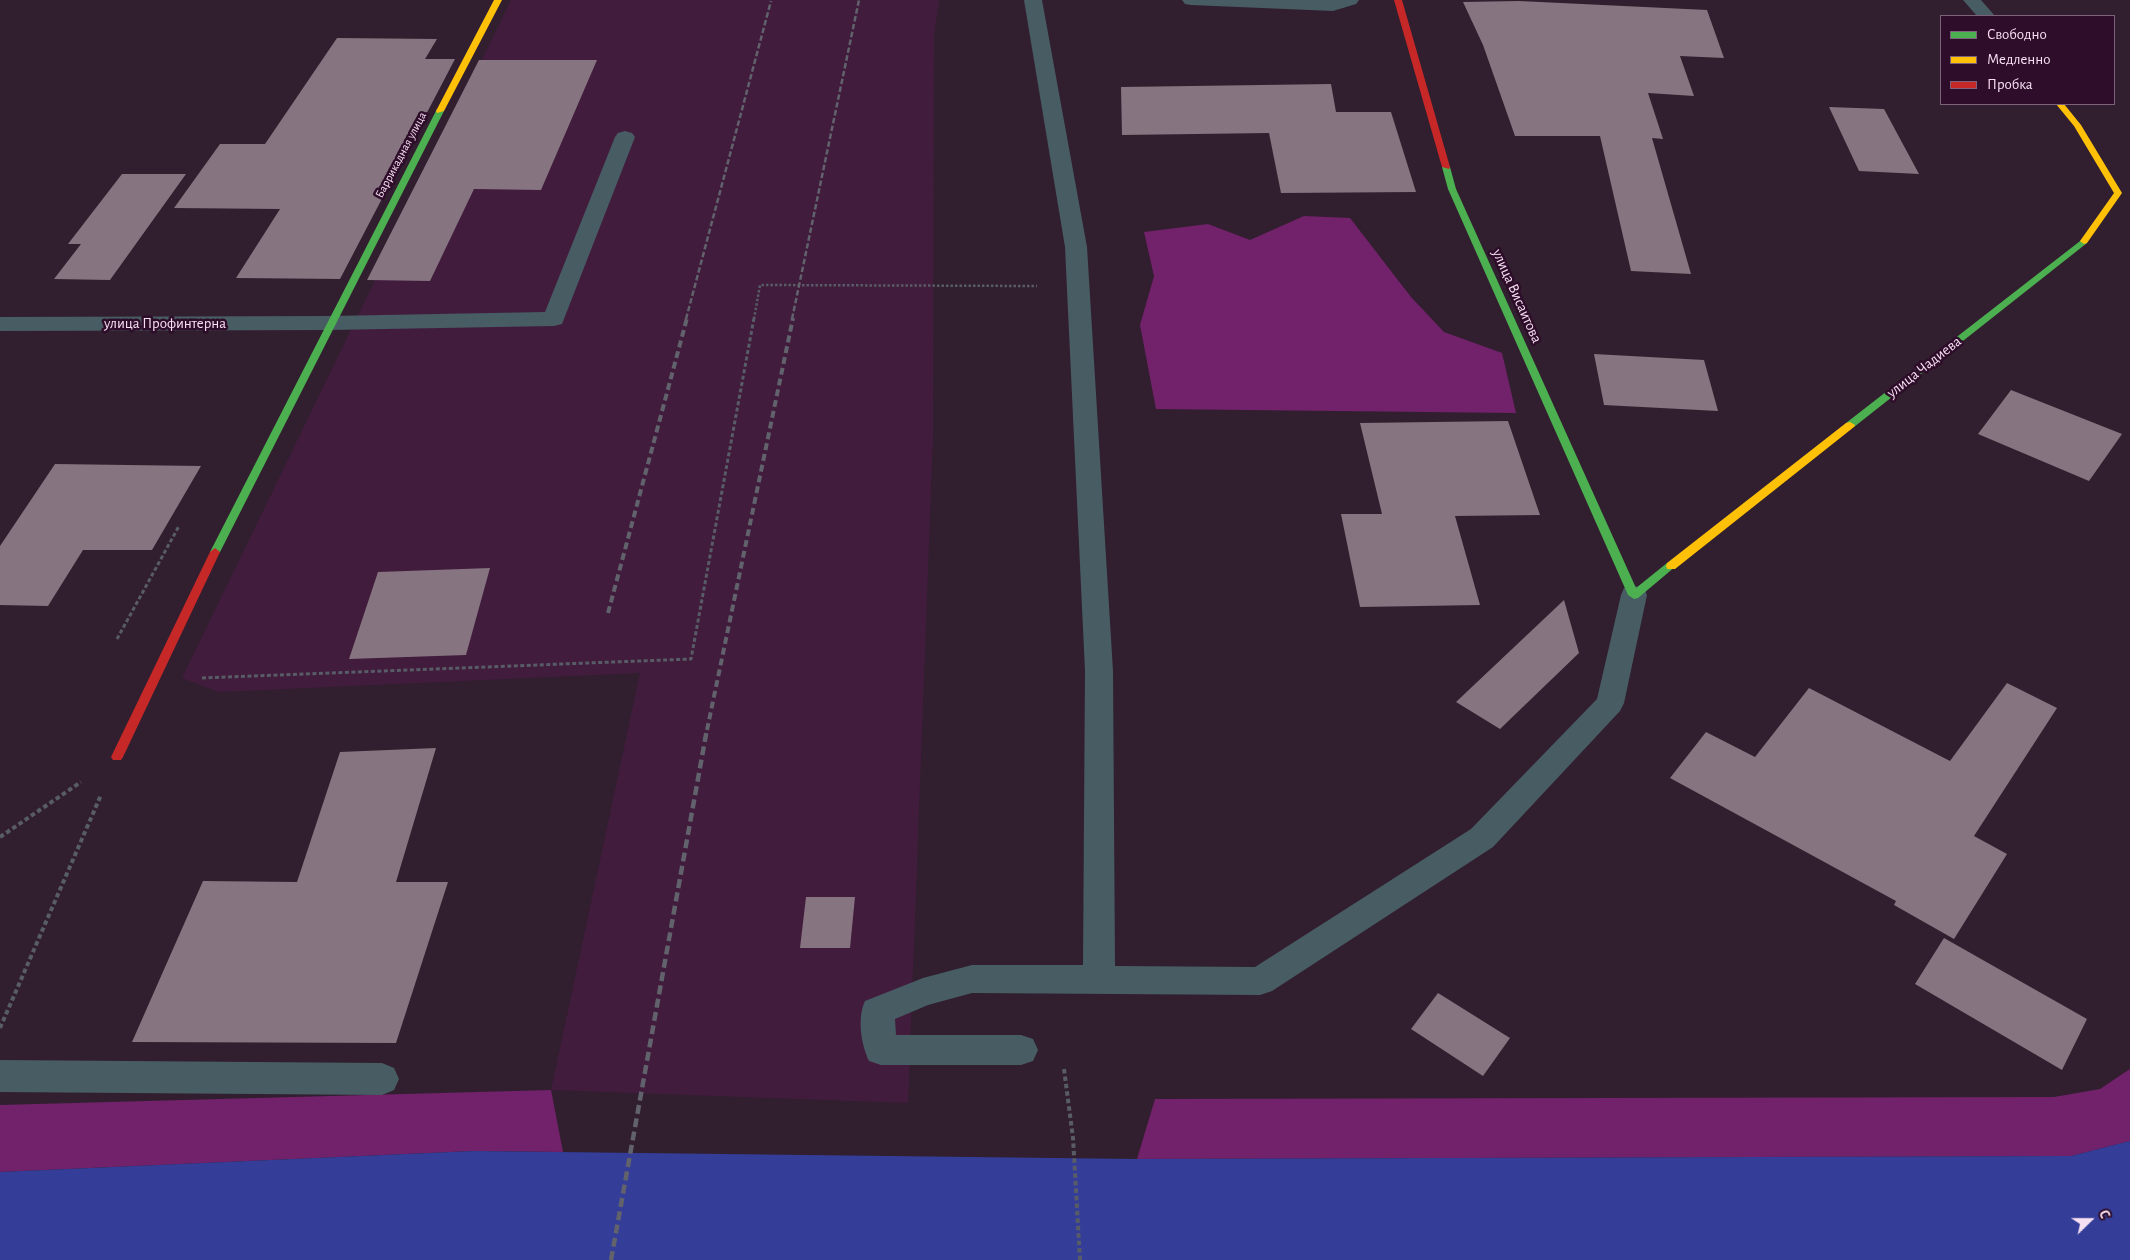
<!DOCTYPE html>
<html>
<head>
<meta charset="utf-8">
<style>
  body { margin:0 }
  #map { position:relative; width:2130px; height:1260px; overflow:hidden; background:#311f2f; font-family:"Alegreya Sans",sans-serif }
  canvas { display:block }
  .legend { position:absolute; left:1940px; top:15px; width:175px; height:90px; box-sizing:border-box; background:#2e0d2a; border:1px solid #7e617a; margin:0; padding:6px 9px; list-style:none; font-size:15px; color:#f7e0f3 }
  .legend li { display:flex; align-items:center; gap:10px; height:25px }
  .legend b { width:25px; border:1px solid #7e617a }
  .north { position:absolute; left:2065px; top:1195px; width:50px; height:50px; -webkit-text-stroke:4px #2e0d2a; paint-order:stroke; rotate:68deg; font-size:14px; font-weight:700; line-height:20px; text-align:center; color:#f7e0f3 }
  .north::after { content:''; display:block; margin:auto; width:18px; height:22px; background:#f7e0f3; clip-path:polygon(50% 0,100% 100%,50% 72%,0 100%) }
</style>
</head>
<body>
<div id="map">
<canvas width="2130" height="1260"></canvas>
<ul class="legend">
<li><b style="height:6px;background:#4caf50"></b>Свободно</li>
<li><b style="height:6px;background:#ffc107"></b>Медленно</li>
<li><b style="height:6px;background:#c62828"></b>Пробка</li>
</ul>
<div class="north">С</div>
</div>
<script>
const c = document.querySelector('canvas').getContext('2d');
c.lineJoin = 'round';
function fillPath(path, color) {
  c.fillStyle = color;
  c.fill(path, 'evenodd');
}
function stroke(path, color, width, dash) {
  c.strokeStyle = color;
  c.lineWidth = width;
  c.lineCap = dash ? 'butt' : 'round';
  c.setLineDash(dash || []);
  c.stroke(path);
}
function drawText(font, color, halo, rows, align = 'center') {
  c.font = font + ' "Alegreya Sans",sans-serif';
  c.lineWidth = 5;
  c.setLineDash([]);
  c.textBaseline = 'middle';
  c.strokeStyle = halo;
  c.fillStyle = color;
  for (const [text, x, y, turn = 0] of rows) {
    c.save();
    c.translate(x, y);
    c.rotate((+turn || 0) * Math.PI / 180);
    c.textAlign = isNaN(turn) ? turn : align;
    if (halo) c.strokeText(text, 0, 0);
    c.fillText(text, 0, 0);
    c.restore();
  }
}
fillPath(new Path2D(`
  M511 0H939L934 37 933 436 908 1103 551 1090 640 673 219 692 182 678Z`), '#411c3d');
fillPath(new Path2D(`
  M1304 216 1350 218 1411 297 1444 332 1502 353 1516 413 1156 409 1140 325 1154 276 1144 232 1208 224 1250 240Z
  M2130 1069V1141L2071 1156 1137 1159 1155 1099 2054 1097 2100 1089Z
  M551 1090 563 1152 474 1151 0 1172V1105Z`), '#72216b');
fillPath(new Path2D(`
  M2130 1141V1260H0V1172L474 1151 1137 1159 2071 1156Z`), '#343e99');
fillPath(new Path2D(`
  M1519 1 1707 10 1724 58 1680 56 1694 96 1648 93 1663 139 1652 138 1691 274 1631 271 1600 136H1515L1483 45 1463 2Z
  M337 38 437 39 425 59H455L340 279 236 278 280 209 174 208 220 144H265Z
  M479 60H597L541 190 474 189 430 281 367 280Z
  M1331 84 1336 112H1391L1416 192 1281 193 1269 133 1122 135 1121 87Z
  M1829 107 1884 109 1919 174 1859 171Z
  M122 174H186L110 280 54 279 81 244H68Z
  M1594 354 1704 360 1718 411 1604 405Z
  M2011 390 2122 434 2089 481 1978 434Z
  M1508 421 1540 515 1455 516 1480 605 1360 607 1341 514H1382L1360 423Z
  M55 464 201 466 152 550H83L48 606 0 605V546Z
  M490 568 466 655 349 659 378 572Z
  M1564 600 1579 653 1500 729 1456 702Z
  M2007 683 2057 708 1974 836 2007 854 1954 939 1894 905 1896 901 1670 778 1706 732 1755 757 1809 688 1950 761Z
  M436 748 396 882H448L396 1043 132 1042 203 881 297 882 340 752Z
  M806 897H855L850 948H800Z
  M1944 938 2087 1019 2062 1070 1915 984Z
  M1438 993 1510 1038 1483 1076 1411 1029Z`), '#867480');
stroke(new Path2D(`
  M754 319 760 285 1037 286`), '#585c66', 2.5, [2.5, 2]);
stroke(new Path2D(`
  M117 639 179 526
  M202 678 691 659 754 318`), '#585c66', 3, [4, 2.5]);
stroke(new Path2D(`
  M0 837 81 782
  M0 1028 101 795
  M1064 1069 1073 1138 1080 1260`), '#585c66', 4, [4.5, 3]);
fillPath(new Path2D(`
  M1024 0H1042L1087 247 1113 671 1115 966 1255 967 1471 829 1597 699 1621 595 1624 588 1634 586 1644 588 1647 595 1624 703 1620 711 1493 847 1272 991 1260 995 972 993 928 1005 895 1019 896 1035H1021L1033 1039 1038 1050 1033 1061 1021 1065H881L869 1061C861 1044 857 1018 865 1001L923 978 972 965H1083L1085 671 1065 247Z
  M1182 0H1359L1356 4 1333 11 1191 5 1185 4Z
  M625 131 632 133 635 137 562 324 554 326 329 330 321 328 318 323 321 318 329 316 545 312 615 137 618 133Z
  M0 1060 382 1063 394 1068 399 1079 394 1090 382 1095 0 1092Z`), '#485c63');
fillPath(new Path2D(`
  M1963 0H1981L1995 16H1977Z
  M329 316 337 318 340 323 337 328 329 330 0 331V317Z`), '#485c63');
fillPath(new Path2D(`
  M437 109 444 111 220 552 215 556 211 555 210 552Z
  M1443 165 1450 167 1456 189 1636 588 1667 563H1675L1676 566 1638 598 1634 599 1628 595 1448 189 1442 167Z
  M2084 238 2087 239V243L1854 427H1846L1845 425 1846 423Z`), '#4caf50');
fillPath(new Path2D(`
  M494 0H502L444 111 437 113 436 111Z
  M2056 104H2064L2081 125 2122 193 2087 243 2084 244 2080 241 2114 193 2074 126Z
  M1850 422 1855 425 1854 427 1675 569H1667L1666 566 1667 563 1846 423Z`), '#ffc107');
fillPath(new Path2D(`
  M1394 0H1402L1450 167 1449 169 1442 167Z
  M215 548 220 552 123 757 121 760H113L111 757 210 552Z`), '#c62828');
stroke(new Path2D(`
  M686 319 771 1
  M792 319 859 0`), '#61626c', 2.5, [5.5, 2.5]);
stroke(new Path2D(`
  M608 613 687 318
  M707 730 793 318`), '#61626c', 4, [7, 4]);
stroke(new Path2D(`
  M611 1260 707 729`), '#61626c', 4.5, [9, 4.5]);
drawText('12px', '#f7e0f3', '#2e0d2a', [
  ["Баррикадная улица",401,155,-62]
]);
drawText('15px', '#f7e0f3', '#2e0d2a', [
  ["улица Висаитова",1517,296,66],
  ["улица Профинтерна",165,323],
  ["улица Чадиева",1924,367,-38]
]);
</script>
</body>
</html>
